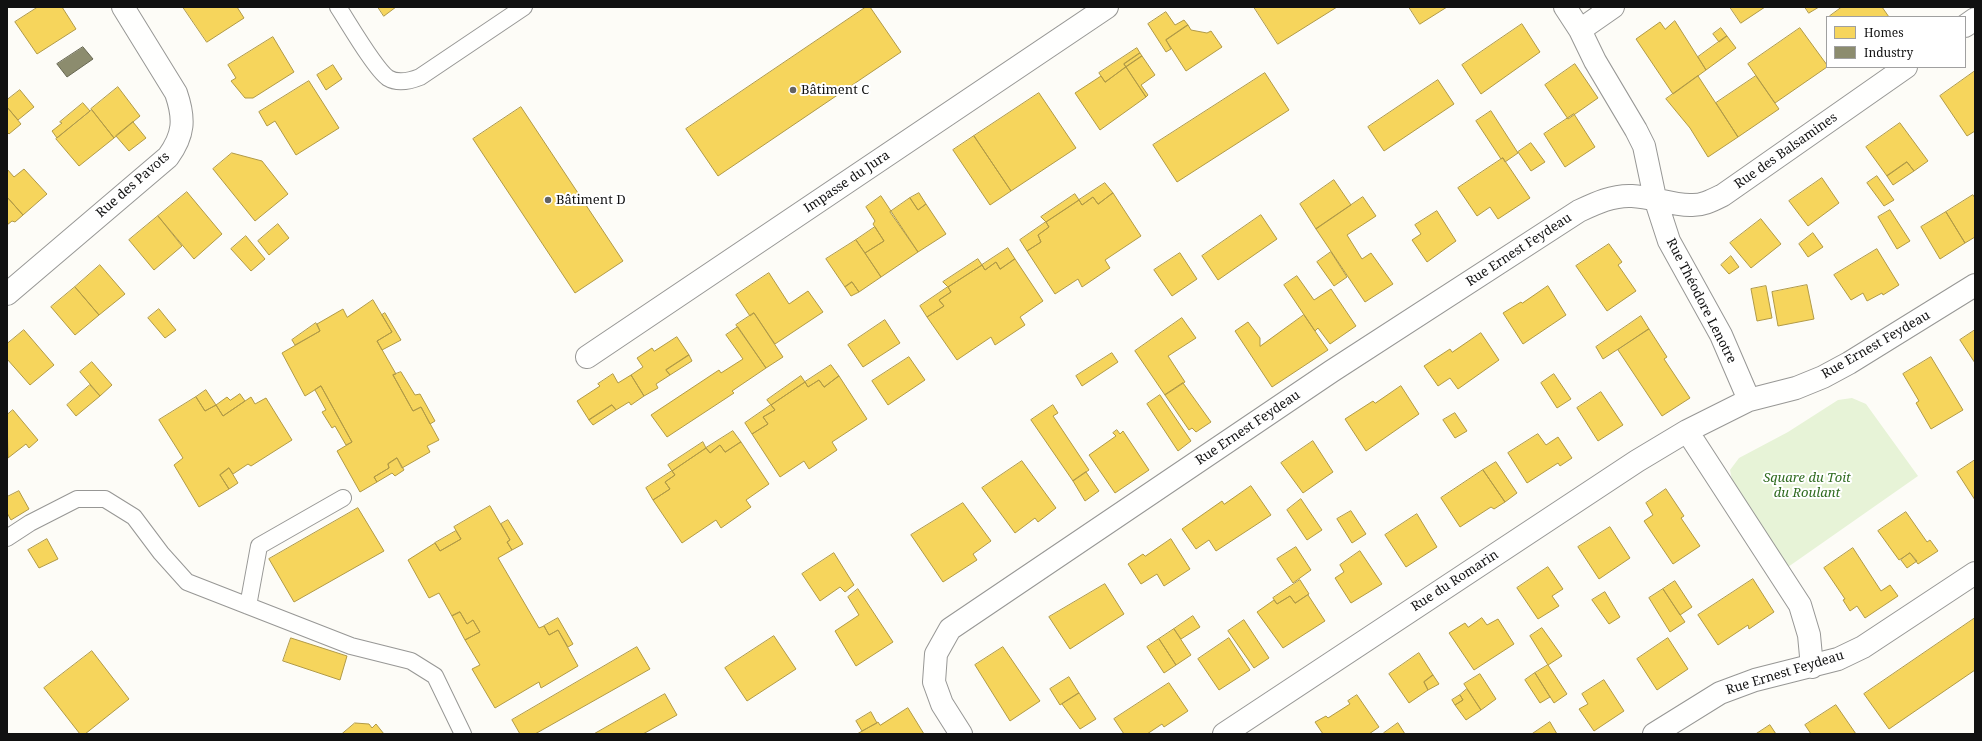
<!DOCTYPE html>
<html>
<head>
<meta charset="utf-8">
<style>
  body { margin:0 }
  #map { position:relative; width:1982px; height:741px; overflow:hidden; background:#fdfcf7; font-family:"Noto Serif",serif }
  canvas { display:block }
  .frame { position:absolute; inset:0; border:8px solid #111; pointer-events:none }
  .legend { position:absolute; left:1826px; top:16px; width:140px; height:52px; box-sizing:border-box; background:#fff; border:1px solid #a0a0a0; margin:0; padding:5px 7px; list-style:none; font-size:12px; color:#111 }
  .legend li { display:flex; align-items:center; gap:8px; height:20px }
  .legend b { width:20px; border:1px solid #a0a0a0 }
</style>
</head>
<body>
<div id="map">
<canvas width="1982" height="741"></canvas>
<div class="frame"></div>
<ul class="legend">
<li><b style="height:11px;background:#f6d55c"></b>Homes</li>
<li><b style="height:11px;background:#8c8c6e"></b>Industry</li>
</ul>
</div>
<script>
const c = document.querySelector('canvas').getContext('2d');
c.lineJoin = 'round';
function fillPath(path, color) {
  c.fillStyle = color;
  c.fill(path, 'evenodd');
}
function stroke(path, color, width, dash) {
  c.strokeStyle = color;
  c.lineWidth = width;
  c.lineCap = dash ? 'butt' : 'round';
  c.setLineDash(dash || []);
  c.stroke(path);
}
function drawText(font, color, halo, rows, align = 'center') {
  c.font = font + ' "Noto Serif",serif';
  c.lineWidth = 4;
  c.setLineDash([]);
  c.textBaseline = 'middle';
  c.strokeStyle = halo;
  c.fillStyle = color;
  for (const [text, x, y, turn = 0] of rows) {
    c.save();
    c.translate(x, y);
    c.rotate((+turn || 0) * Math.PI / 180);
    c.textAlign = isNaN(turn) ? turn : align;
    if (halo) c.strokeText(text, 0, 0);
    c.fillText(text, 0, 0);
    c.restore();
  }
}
fillPath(new Path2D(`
  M1852 398 1866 404 1918 476 1788 567 1732 480 1730 470 1739 458 1788 432 1838 400Z`), '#e7f3d7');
const homes = new Path2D(`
  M38 7H62L76 29 37 54 15 22Z
  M183 7H237L244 18 207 42Z
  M378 7H396L384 16Z
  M866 7H870L901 52 718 176 686 129Z
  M1254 7H1337L1278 44Z
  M1409 7H1447L1420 24Z
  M1730 7H1765L1741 23Z
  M1805 7H1819L1809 13Z
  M1842 7H1882L1889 17H1831L1830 16Z
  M1166 12 1175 25 1184 20 1188 25 1166 40 1171 49 1166 52 1148 24Z
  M1675 21 1706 70 1673 94 1636 39 1660 22 1665 29Z
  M1522 24 1540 52 1481 94 1462 65Z
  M1188 25 1191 30 1207 33 1211 31 1222 47 1186 71 1166 40Z
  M1721 28 1727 36 1719 42 1713 34Z
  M1800 28 1827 65V67L1775 103 1748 64Z
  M1727 36 1736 48 1706 70 1698 57Z
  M273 37 294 72 253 98H245L231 81 236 78 228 65Z
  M1137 48 1140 53 1124 64 1126 67 1105 82 1099 73Z
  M1140 53 1142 56 1126 67 1124 64Z
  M1142 56 1155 75 1141 85 1148 95 1146 97 1126 67Z
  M1575 64 1598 98 1568 119 1545 85Z
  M333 65 342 79 326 90 317 75Z
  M1126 67 1146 97 1100 130 1075 93 1101 76 1105 82Z
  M1975 71V131L1967 136 1940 96Z
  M1265 73 1289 110 1177 182 1153 145Z
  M1698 76 1738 137 1708 157 1690 128 1666 99Z
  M1756 76 1779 109 1738 137 1716 103Z
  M1438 80 1454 104 1384 151 1368 127Z
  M309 81 339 128 296 155 275 121 267 126 259 112Z
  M118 87 140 116 114 138 91 109Z
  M20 90 34 107 18 120 7 107V100Z
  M1039 93 1076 148 1011 191 974 136Z
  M83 103 90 111 57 138 52 131 62 123 60 122Z
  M7 107 21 124 9 134 7 132Z
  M521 107 623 261 575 293 473 139Z
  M92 110 114 138 79 166 56 139Z
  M1491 111 1518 153 1505 162 1503 158 1501 159 1476 121Z
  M1574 114 1595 147 1565 167 1544 134Z
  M133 122 146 138 129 151 116 136Z
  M1900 123 1928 161 1914 171 1907 162 1887 176 1866 147Z
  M974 136 1011 191 990 205 953 150Z
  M1531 143 1545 162 1531 171 1518 152Z
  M232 153 262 161 288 194 255 221 213 169Z
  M1503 158 1530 198 1498 219 1490 207 1477 216 1458 188Z
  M1907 162 1914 171 1893 185 1887 176Z
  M7 169 14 177 24 169 47 194 23 215 7 197Z
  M1877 176 1894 200 1884 206 1867 183Z
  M1822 178 1839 203 1808 226 1789 201Z
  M1334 180 1351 205 1316 229 1300 204Z
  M1105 183 1113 193 1098 204 1093 197 1082 205 1079 200Z
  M187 192 222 234 194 259 158 216Z
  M919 193 926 204 918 210 910 198Z
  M1113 193 1141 236 1105 260 1110 268 1082 287 1078 279 1055 294 1027 251 1041 242 1038 235 1049 227 1046 222 1079 200 1082 205 1093 197 1098 204Z
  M1075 194 1079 200 1046 222 1041 217Z
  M1973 195 1975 198V237L1965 243 1946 212Z
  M881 196 918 252 881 277 865 253 884 241 873 224 875 221 866 207Z
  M7 197 23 215 15 222 12 221 7 225Z
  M1363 197 1376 216 1347 235 1362 259 1371 253 1393 284 1365 302 1316 229Z
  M910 198 918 210 926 204 946 234 918 252 890 212Z
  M1890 210 1910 241 1897 249 1878 217Z
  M1437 211 1456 241 1427 262 1412 240 1421 234 1415 225Z
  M1946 212 1965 243 1940 259 1921 227Z
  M1261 215 1277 239 1218 280 1202 256Z
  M158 216 182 246 154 270 129 240Z
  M1761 219 1781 244 1751 268 1730 243Z
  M1046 222 1049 227 1038 235 1041 242 1027 251 1020 240Z
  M278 224 289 238 269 255 258 241Z
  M875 227 884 241 865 253 856 240Z
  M1813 233 1823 247 1808 257 1799 244Z
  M246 236 265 259 251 271 231 249Z
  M856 240 881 277 859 292 852 282 845 287 826 259Z
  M1609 244 1622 262 1618 265 1636 291 1607 311 1576 266Z
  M1008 248 1015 259 1000 269 996 262 985 270 982 265Z
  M1877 249 1899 285 1883 295 1882 293 1867 301 1863 293 1851 300 1834 275Z
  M1331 252 1347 277 1334 286 1317 262Z
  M1180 253 1197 279 1172 296 1154 270Z
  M1731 256 1739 267 1729 274 1721 265Z
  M978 259 982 265 948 287 943 282Z
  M1015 259 1043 301 1020 317 1025 325 995 345 991 337 957 360 927 317 944 306 939 300 951 292 948 287 982 265 985 270 996 262 1000 269Z
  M100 265 125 294 99 315 75 287Z
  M769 273 789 304 808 291 823 312 775 344 754 313 750 316 736 295Z
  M1297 276 1314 300 1331 289 1356 326 1330 344 1318 328 1315 331 1284 285Z
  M852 282 859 292 851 296 845 287Z
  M1807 285 1814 319 1778 326 1772 292Z
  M1548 286 1566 315 1523 344 1503 313 1521 302 1522 303Z
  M1766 286 1772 318 1757 321 1751 289Z
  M75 287 99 315 75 335 51 307Z
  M948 287 951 292 939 300 944 306 927 317 920 306Z
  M373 300 392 332 377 341 396 374 393 375 413 411 421 407 439 440 427 446 430 452 402 468 397 458 388 464 389 468 374 477 377 482 360 492 337 451 352 442 321 386 305 396 282 353 320 331 317 324 343 309 347 317Z
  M159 309 176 330 165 338 148 318Z
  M385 313 401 340 382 350 377 341 392 332 382 315Z
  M754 313 783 357 766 368 736 325Z
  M1304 315 1328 350 1272 387 1235 331 1248 322 1260 338V346Z
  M1641 316 1649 329 1603 359 1596 347Z
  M1182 318 1196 338 1168 356 1185 382 1165 395 1135 351Z
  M885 320 900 343 863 367 848 345Z
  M316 323 320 331 295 345 292 340Z
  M738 327 766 368 732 391 734 393 667 437 651 415 719 370 721 373 743 359 726 335Z
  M1649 329 1667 357 1664 359 1690 398 1662 416 1618 350Z
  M24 330 54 365 30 385 7 359V344Z
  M1975 330V363L1960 340Z
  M1481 333 1499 360 1458 389 1450 378 1438 386 1424 366 1450 349 1452 352Z
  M677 337 689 355 666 370 670 375 656 384 658 388 644 396 631 375 643 367 637 358 652 348 654 351Z
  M1112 353 1118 362 1082 386 1076 376Z
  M689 355 692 361 670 375 666 370Z
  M909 357 925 380 888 405 872 381Z
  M1931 357 1963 410 1931 429 1916 403 1919 401 1903 374Z
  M92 362 112 385 100 396 80 372Z
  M831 365 839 376 824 387 819 380 808 387 805 382Z
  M401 372 415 395 420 394 435 421 430 424 421 407 413 411 393 375Z
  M613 374 618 383 631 375 644 396 631 405 629 402 616 410 612 405 589 420 577 401 600 386 598 384Z
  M1554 374 1571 399 1557 408 1541 383Z
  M801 376 805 382 771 405 767 400Z
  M839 376 867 419 832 442 837 450 809 469 804 461 780 477 752 434 768 424 763 417 775 410 771 405 805 382 808 387 819 380 824 387Z
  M1183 383 1211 422 1196 432 1192 428 1189 430 1165 395Z
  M90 385 100 396 76 416 67 405Z
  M321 386 352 442 346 445 335 426 332 428 322 412 326 410 315 390Z
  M1401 386 1419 414 1366 451 1345 419 1373 401 1375 403Z
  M206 390 216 405 205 411 196 397Z
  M1601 392 1623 425 1598 441 1577 408Z
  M240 394 245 401 223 416 216 405 227 397 230 400Z
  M1160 395 1191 441 1178 451 1147 404Z
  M196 397 205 411 216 405 223 416 251 397 255 404 266 398 292 440 251 466 248 464 233 474 229 468 220 475 229 489 199 507 174 465 183 458 159 420Z
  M612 405 616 410 593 425 589 420Z
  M771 405 775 410 763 417 768 424 752 434 745 423Z
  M1053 405 1058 413 1053 416 1089 470 1073 481 1031 420Z
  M13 410 38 440 29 448 26 444 8 458 7 415Z
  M1455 413 1467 431 1455 438 1443 420Z
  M1117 430 1120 434 1123 431 1149 470 1115 493 1089 455 1116 436 1113 433Z
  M733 431 741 442 725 452 720 445 710 453 706 448Z
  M1538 434 1546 445 1558 437 1572 458 1560 466 1558 463 1527 483 1508 453Z
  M1313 441 1333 472 1303 493 1281 463Z
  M703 442 706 448 672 471 668 465Z
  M741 442 769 484 746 500 751 507 721 528 716 520 682 543 653 500 670 489 665 482 675 475 672 471 706 448 710 453 720 445 725 452Z
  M397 458 404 470 395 476 392 473 377 482 374 477 389 468 388 464Z
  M1975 460V500L1957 472Z
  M1022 461 1056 508 1038 522 1035 518 1015 533 982 488Z
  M1496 462 1517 493 1505 502 1483 470Z
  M229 468 238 483 229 489 220 475Z
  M1483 470 1505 502 1494 509 1491 507 1460 527 1441 498Z
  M672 471 675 475 665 482 670 489 653 500 646 488Z
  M1086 472 1099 491 1085 501 1073 481Z
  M1251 486 1271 515 1216 551 1209 540 1196 549 1182 529 1222 501 1224 504Z
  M1666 489 1684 516 1681 518 1700 546 1673 564 1644 521 1653 515 1646 503Z
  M19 491 29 509 11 520 7 513V497Z
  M1301 499 1322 530 1307 540 1287 510Z
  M963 503 991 541 973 554 977 560 943 582 911 535Z
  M490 506 510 540 507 542 512 550 498 558 539 628 544 626 549 635 558 630 578 666 541 688 539 682 495 708 472 669 480 665 465 640 480 632 473 620 467 624 460 612 452 616 439 593 429 598 408 560 435 543 440 551 461 539 454 527Z
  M358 508 384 551 294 602 269 559Z
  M1351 511 1366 534 1352 543 1337 519Z
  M1906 512 1927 542 1930 540 1938 551 1918 564 1910 553 1899 560 1878 531Z
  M1417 514 1437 547 1406 567 1385 535Z
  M508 520 523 544 512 550 507 542 510 540 501 524Z
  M1610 527 1630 558 1599 579 1578 547Z
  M456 531 461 539 440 551 435 543Z
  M47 539 58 559 39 568 28 550Z
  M1171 539 1190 569 1164 586 1157 574 1141 584 1128 564 1143 554 1145 556Z
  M1296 547 1311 570 1293 583 1277 559Z
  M1853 548 1881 591 1890 585 1898 596 1865 618 1857 606 1850 611 1843 600 1845 599 1824 568Z
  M1360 551 1382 584 1351 603 1335 578 1344 572 1340 565Z
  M834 553 854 585 845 592 840 587 820 601 802 574Z
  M1910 553 1917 561 1907 568 1901 560Z
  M1548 567 1563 589 1552 596 1559 606 1538 619 1517 588Z
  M1753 579 1774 612 1749 629 1748 625 1718 645 1698 615Z
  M1300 580 1309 594 1295 603 1290 596 1277 604 1273 598Z
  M1675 581 1692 607 1680 615 1663 589Z
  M1105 584 1124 614 1070 649 1049 617Z
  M858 589 893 642 856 666 835 631 859 615 848 597Z
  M1663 589 1685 622 1670 632 1649 598Z
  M1605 592 1620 617 1609 624 1592 600Z
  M1308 595 1325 621 1283 648 1257 612 1274 600 1277 604 1290 596 1295 603Z
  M460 612 467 624 473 620 480 632 465 640 452 616Z
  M1193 616 1200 627 1181 639 1174 629Z
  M558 618 573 644 568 647 558 630 549 635 544 626Z
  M1482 618 1487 625 1498 619 1514 644 1474 670 1449 633 1465 623 1468 627Z
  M1975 618V670L1889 729 1864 694Z
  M1244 620 1269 658 1254 668 1228 631Z
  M1542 628 1562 656 1548 665 1530 636Z
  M1174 629 1191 655 1176 665 1159 639Z
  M774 636 796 669 747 701 725 668Z
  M291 638 347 656 340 680 283 661Z
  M1229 638 1250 670 1219 690 1198 659Z
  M1668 638 1688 669 1657 690 1637 659Z
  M1159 639 1176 665 1164 673 1147 647Z
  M637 647 650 669 535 734H520L512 720Z
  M1003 647 1040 701 1010 721 975 665Z
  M92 651 129 699 85 734H80L44 688Z
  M1419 653 1433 675 1424 682 1428 690 1409 703 1389 674Z
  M1548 665 1567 694 1554 703 1535 673Z
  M1535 673 1550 697 1540 703 1525 680Z
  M1480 674 1496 699 1481 710 1464 684Z
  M1433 675 1439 684 1428 690 1424 682Z
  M1069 677 1079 693 1060 705 1050 689Z
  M1604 680 1624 711 1594 731 1579 709 1588 704 1582 694Z
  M1169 683 1188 711 1164 727 1162 724 1147 734H1124L1114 719Z
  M1467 689 1481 710 1466 720 1455 705 1463 700 1460 695Z
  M1079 693 1096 719 1080 729 1062 704Z
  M665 694 677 715 643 734H594Z
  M1357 695 1379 727 1369 734H1323L1315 722 1326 716 1328 718 1350 704 1348 701Z
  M1460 695 1463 700 1455 705 1452 700Z
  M1836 705 1856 734H1811L1805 725Z
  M908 708 924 734H857L878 722 880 725Z
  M871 712 877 723 862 731 856 721Z
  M1550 722 1557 734H1532Z
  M355 723 369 724 372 728 376 724 384 734H342Z
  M1398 723 1405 734H1385L1384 733Z
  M1770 725 1776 734H1756Z`);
fillPath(homes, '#f6d55c');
stroke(homes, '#b19a46', 1);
const industry = new Path2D(`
  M83 47 93 59 67 77 57 64Z`);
fillPath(industry, '#8c8c6e');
stroke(industry, '#676752', 1);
const lane = new Path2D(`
  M338 7C348 22 375 69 388 78 398 84 410 81 420 77L524 7
  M7 538 30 523 77 499H105L134 517 161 553 187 582 351 646 411 661 435 676 463 734
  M248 606 259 546 343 498`);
const street = new Path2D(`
  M1565 7 1580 30 1595 61 1636 130 1644 146 1655 198 1669 241 1721 335 1749 400
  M1965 26 1975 19
  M1580 30 1613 7
  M7 294 168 157C184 135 185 119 176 93L123 7
  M587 357 1107 7
  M1687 431 1749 400 1796 388 1823 377 1849 363 1975 285
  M961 734 942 704 934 682 936 654 950 629 1332 371 1579 211C1596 203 1613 195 1632 196 1652 197 1671 205 1690 205 1702 206 1713 200 1723 195L1906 67
  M1224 734 1637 461 1687 431 1800 605 1809 635 1812 667
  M1654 734 1720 693 1755 680 1838 659 1863 647 1975 573`);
stroke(lane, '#979795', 18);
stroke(street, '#979795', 24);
stroke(lane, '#fffffe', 16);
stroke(street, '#fffffe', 22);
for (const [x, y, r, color] of [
  [793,90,4,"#646362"],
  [548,200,4,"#646362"]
]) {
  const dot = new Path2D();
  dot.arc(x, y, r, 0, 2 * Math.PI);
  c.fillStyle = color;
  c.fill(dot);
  stroke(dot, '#fff', 1.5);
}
drawText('13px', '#111', '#fff', [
  ["Bâtiment C",801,90],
  ["Bâtiment D",556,200]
], 'left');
drawText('13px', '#111', '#fff', [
  ["Rue des Balsamines",1786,151,-35],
  ["Impasse du Jura",847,182,-34],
  ["Rue des Pavots",133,185,-41],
  ["Rue Ernest Feydeau",1519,250,-33],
  ["Rue Théodore Lenotre",1701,301,63],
  ["Rue Ernest Feydeau",1876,345,-30],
  ["Rue Ernest Feydeau",1248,428,-34],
  ["Rue du Romarin",1455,581,-33],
  ["Rue Ernest Feydeau",1785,673,-17]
]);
drawText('italic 13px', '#2f6b1f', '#fff', [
  ["Square du Toit",1807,478],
  ["du Roulant",1807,493]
]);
</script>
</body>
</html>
